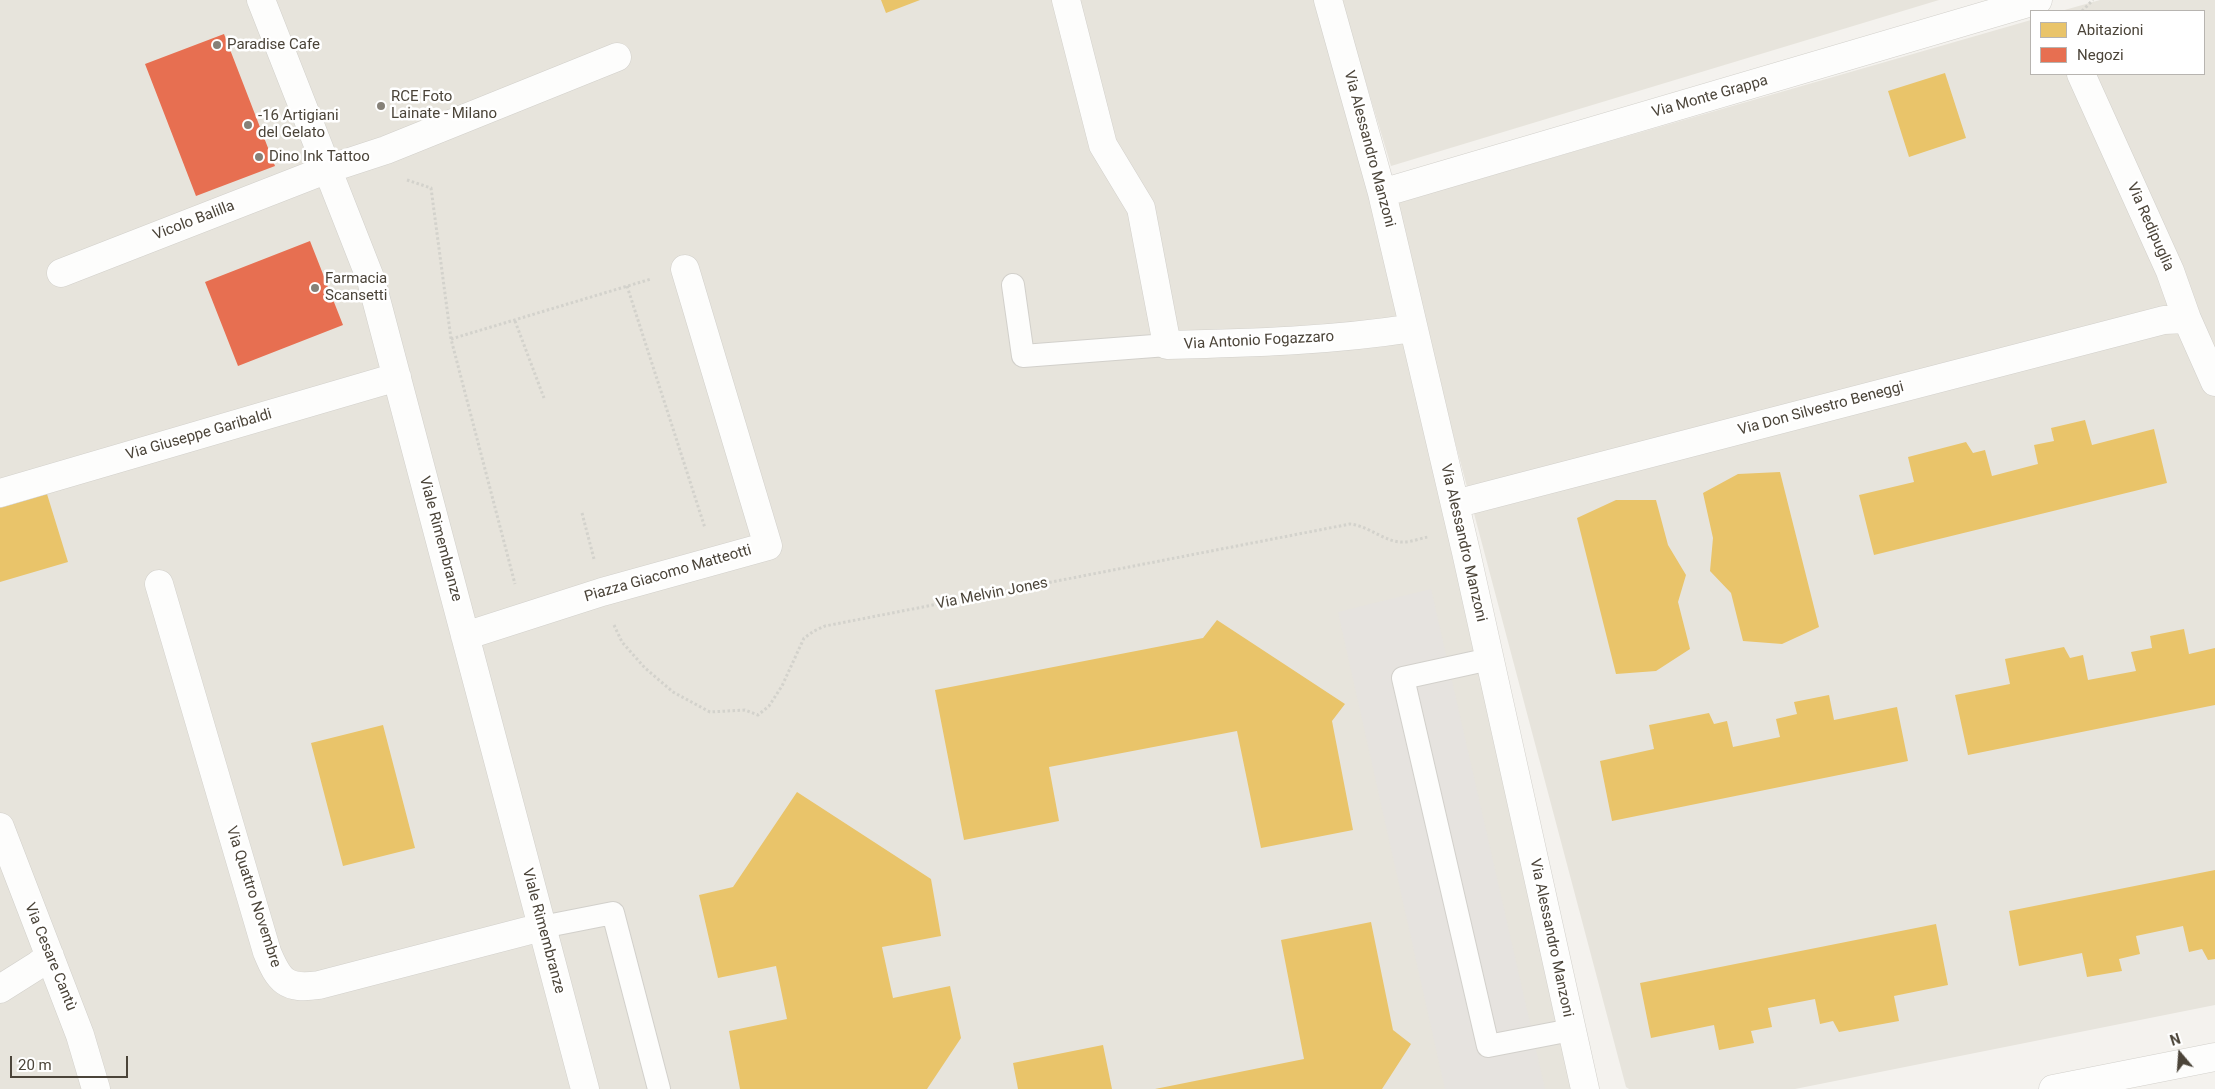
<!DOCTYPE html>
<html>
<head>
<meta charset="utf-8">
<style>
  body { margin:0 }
  #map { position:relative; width:2215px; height:1089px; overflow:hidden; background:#f4f2ee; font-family:Roboto,sans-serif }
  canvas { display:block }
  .legend { position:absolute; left:2030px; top:10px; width:175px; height:65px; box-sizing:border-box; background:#fff; border:1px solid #b7b4b0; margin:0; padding:6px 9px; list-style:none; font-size:15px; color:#4b4439 }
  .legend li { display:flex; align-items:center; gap:10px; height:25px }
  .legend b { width:25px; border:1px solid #b7b4b0 }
  .north { position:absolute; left:2155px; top:1029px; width:50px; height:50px; -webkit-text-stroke:4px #fff; paint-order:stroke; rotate:342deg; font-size:14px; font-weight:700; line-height:20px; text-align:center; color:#4b4439 }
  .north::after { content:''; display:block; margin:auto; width:18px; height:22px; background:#4b4439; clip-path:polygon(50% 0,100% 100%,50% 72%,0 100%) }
  .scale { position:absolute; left:10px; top:1056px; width:118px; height:22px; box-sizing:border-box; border:2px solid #4b4439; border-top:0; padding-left:6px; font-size:15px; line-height:18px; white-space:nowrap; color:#4b4439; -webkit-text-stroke:4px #fff; paint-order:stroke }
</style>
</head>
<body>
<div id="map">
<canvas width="2215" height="1089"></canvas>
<ul class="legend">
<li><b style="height:14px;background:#e9c46a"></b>Abitazioni</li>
<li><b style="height:14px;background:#e76f51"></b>Negozi</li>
</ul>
<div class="north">N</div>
<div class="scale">20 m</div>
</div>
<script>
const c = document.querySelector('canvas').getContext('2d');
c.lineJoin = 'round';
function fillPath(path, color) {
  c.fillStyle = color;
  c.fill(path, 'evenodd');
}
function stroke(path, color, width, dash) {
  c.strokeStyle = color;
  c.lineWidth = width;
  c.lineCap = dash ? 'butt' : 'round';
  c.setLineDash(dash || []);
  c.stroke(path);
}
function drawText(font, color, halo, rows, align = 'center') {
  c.font = font + ' Roboto,sans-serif';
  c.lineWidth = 5;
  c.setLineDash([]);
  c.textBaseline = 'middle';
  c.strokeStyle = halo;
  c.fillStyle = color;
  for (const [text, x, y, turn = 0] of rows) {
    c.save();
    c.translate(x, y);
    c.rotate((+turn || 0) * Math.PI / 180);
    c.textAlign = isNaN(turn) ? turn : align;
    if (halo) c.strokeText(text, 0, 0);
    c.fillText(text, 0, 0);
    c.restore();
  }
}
fillPath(new Path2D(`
  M0 0H1322L1377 203 1577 1089H0Z
  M1341 0H1939L1391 166Z
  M2100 0H2215V1005L1795 1089H1629L1626 1087 1392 204 2031 20V74H2204V11H2061Z`), '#e7e4dc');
fillPath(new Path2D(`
  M1431 589 1545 1089H1445L1338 612Z`), '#e6e3df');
fillPath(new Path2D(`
  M881 0H920L886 13Z
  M1945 73 1966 138 1909 157 1888 91Z
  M2085 420 2092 445 2154 429 2167 483 1874 555 1859 495 1914 482 1908 457 1966 442 1973 453 1985 450 1992 476 2038 464 2034 445 2054 441 2051 428Z
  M1780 472 1819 627 1782 644 1743 641 1731 593 1710 571 1713 538 1703 493 1738 474Z
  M47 494 68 562 0 582V508Z
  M1616 500H1656L1668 545 1686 575 1678 602 1690 649 1656 671 1616 674 1577 518Z
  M1217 620 1345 704 1332 721 1353 830 1261 848 1237 731 1049 767 1059 821 964 840 935 690 1203 638Z
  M2184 629 2189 654 2215 648V705L1968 755 1955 695 2010 684 2005 659 2064 647 2070 658 2083 655 2088 680 2136 671 2131 652 2152 648 2150 636Z
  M1829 695 1834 720 1897 707 1908 761 1612 821 1600 761 1654 749 1649 725 1709 713 1714 724 1727 721 1733 747 1780 737 1776 719 1797 714 1794 702Z
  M383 725 415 848 343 866 311 743Z
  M797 792 931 879 941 936 882 947 893 998 950 986 961 1038 927 1089H740L729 1031 787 1019 776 966 718 978 699 895 733 887Z
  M2215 870V959L2208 960 2202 949 2189 952 2183 926 2136 936 2140 954 2119 959 2122 971 2087 977 2082 953 2019 966 2009 911Z
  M1371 922 1393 1030 1411 1044 1382 1089H1155L1304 1059 1281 940Z
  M1936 924 1948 985 1894 996 1899 1021 1839 1032 1833 1021 1820 1024 1815 999 1768 1008 1772 1027 1751 1031 1754 1043 1719 1050 1714 1025 1651 1038 1640 983Z
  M1103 1045 1112 1089H1018L1013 1063Z`), '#e9c46a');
fillPath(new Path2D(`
  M224 34 275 166 196 196 145 64Z
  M310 241 343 325 238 366 205 282Z`), '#e76f51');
const lane = new Path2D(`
  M1013 285 1023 356 1167 345
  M1490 659 1403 678 1488 1046 1571 1030
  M542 927 613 913 659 1089`);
const street = new Path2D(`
  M261 0 371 280 585 1089
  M1066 0 1103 145 1141 208 1167 345C1250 343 1331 341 1413 328
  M1328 0 1382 193 1398 261 1466 552 1585 1089
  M2081 74 2170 271 2187 319 2215 382
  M1382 193 2038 0
  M61 273 328 169 386 150 617 57
  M0 493 397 377
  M1455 504 2164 320 2187 319
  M159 584 267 952C279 981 286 990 319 985L542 927
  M465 636 602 592 768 546 685 269
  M0 827 80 1035 96 1089
  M0 989 38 965 50 956
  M2053 1089 2215 1057`);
stroke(lane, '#d2d0cb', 24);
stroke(street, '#d2d0cb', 29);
stroke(new Path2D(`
  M2082 11 2093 0
  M407 180 431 188 451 339 515 584
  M627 286 705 528
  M515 321 544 398
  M451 339 651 279
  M582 513 594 559
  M614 625 622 642 645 668 673 692 710 712 745 710 758 715 769 706 782 686 804 638 814 631 825 626 1350 524C1369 526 1386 543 1404 542 1412 542 1421 538 1428 537`), '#d3d2cc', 3, [2.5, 2.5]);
stroke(lane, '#fdfdfc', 22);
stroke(street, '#fdfdfc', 28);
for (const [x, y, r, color] of [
  [217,45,5,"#868178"],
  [381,106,5,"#868178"],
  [248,125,5,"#868178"],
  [259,157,5,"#868178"],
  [315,288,5,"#868178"]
]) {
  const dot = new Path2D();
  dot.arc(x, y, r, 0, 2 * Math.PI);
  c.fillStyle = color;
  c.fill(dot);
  stroke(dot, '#fff', 2);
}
drawText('15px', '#4b4439', '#fff', [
  ["Paradise Cafe",227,45],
  ["RCE Foto",391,97],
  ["Lainate - Milano",391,114],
  ["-16 Artigiani",258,116],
  ["del Gelato",258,133],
  ["Dino Ink Tattoo",269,157],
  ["Farmacia",325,279],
  ["Scansetti",325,296]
], 'left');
drawText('15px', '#4b4439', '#fff', [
  ["Via Monte Grappa",1710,97,-16],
  ["Via Alessandro Manzoni",1369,149,75],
  ["Vicolo Balilla",194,221,-21],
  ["Via Redipuglia",2150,227,66],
  ["Via Antonio Fogazzaro",1259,341,-3],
  ["Via Don Silvestro Beneggi",1821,409,-15],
  ["Via Giuseppe Garibaldi",199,435,-16],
  ["Viale Rimembranze",440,539,75],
  ["Via Alessandro Manzoni",1463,543,77],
  ["Piazza Giacomo Matteotti",668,574,-16],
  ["Via Melvin Jones",992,594,-11],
  ["Via Quattro Novembre",253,897,72],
  ["Viale Rimembranze",543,931,75],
  ["Via Alessandro Manzoni",1551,938,78],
  ["Via Cesare Cantù",50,957,68]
]);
</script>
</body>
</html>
